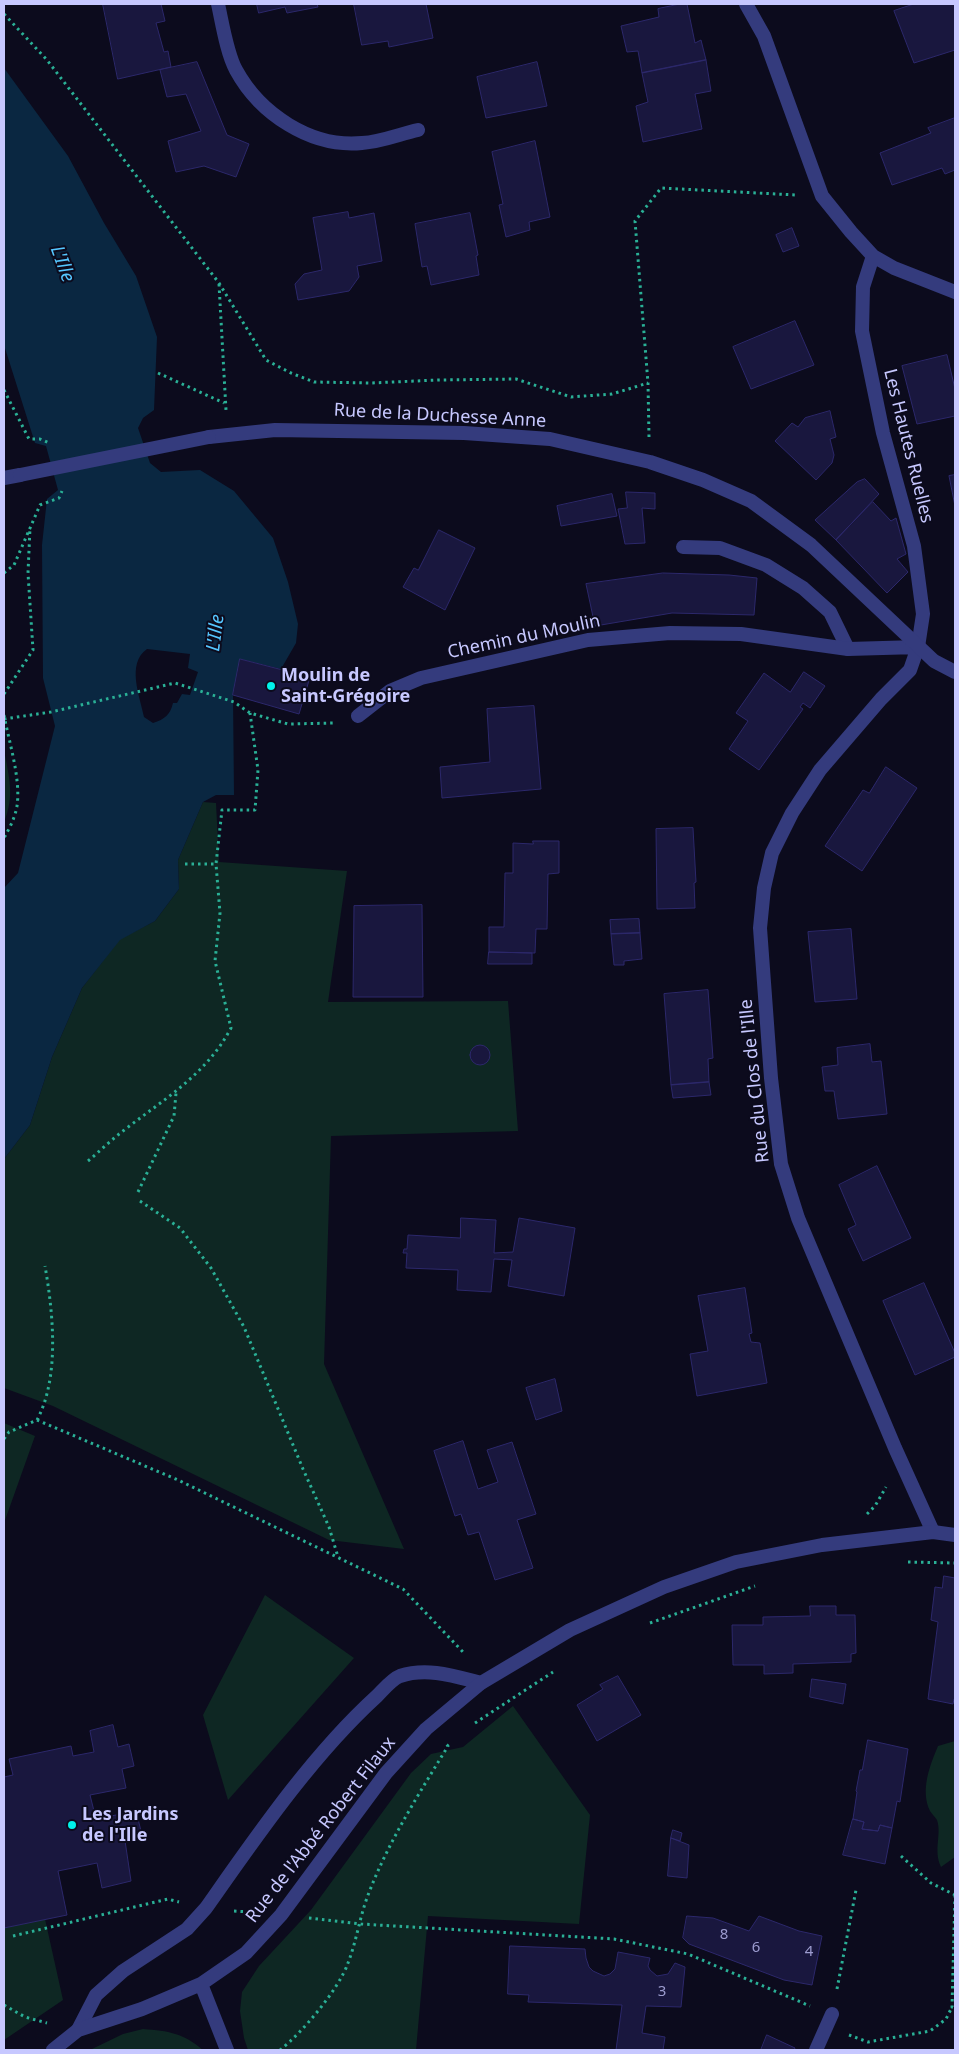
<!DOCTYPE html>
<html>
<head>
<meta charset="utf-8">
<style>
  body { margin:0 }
  #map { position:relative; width:959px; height:2054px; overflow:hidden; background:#0c0b1d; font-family:"Noto Sans",sans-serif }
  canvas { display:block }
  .frame { position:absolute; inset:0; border:5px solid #c7c8ff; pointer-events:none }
</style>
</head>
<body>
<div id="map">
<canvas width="959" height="2054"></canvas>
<div class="frame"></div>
</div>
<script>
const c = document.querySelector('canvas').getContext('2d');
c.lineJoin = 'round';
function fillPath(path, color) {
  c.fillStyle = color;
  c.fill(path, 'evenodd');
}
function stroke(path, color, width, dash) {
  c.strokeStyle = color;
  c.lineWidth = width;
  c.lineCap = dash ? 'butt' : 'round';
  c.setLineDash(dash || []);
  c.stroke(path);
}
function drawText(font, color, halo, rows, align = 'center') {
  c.font = font + ' "Noto Sans",sans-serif';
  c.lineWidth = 4;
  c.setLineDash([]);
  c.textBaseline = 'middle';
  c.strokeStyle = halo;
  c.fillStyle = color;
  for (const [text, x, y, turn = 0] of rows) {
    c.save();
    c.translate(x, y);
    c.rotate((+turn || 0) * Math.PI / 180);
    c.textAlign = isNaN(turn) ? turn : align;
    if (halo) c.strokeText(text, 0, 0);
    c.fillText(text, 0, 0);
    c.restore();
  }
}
fillPath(new Path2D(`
  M4 750C9 777 15 796 4 822Z
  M203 802 216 803 219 862 347 871 328 1002 508 1001 518 1131 331 1136 324 1364 404 1549 329 1540 53 1406 4 1388V1159L30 1125 52 1057 82 988 120 939 155 921 179 889 178 860Z
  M4 1423 35 1436 4 1523Z
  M265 1595 354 1658 228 1800 203 1715Z
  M513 1706 590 1815 579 1924 428 1916 416 2050H248L244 2038 240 2011 242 1992 259 1966 311 1910 411 1773 431 1754 463 1747Z
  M955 1741V1857L941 1867C933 1850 942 1834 937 1820 935 1817 932 1814 930 1811 920 1790 930 1765 938 1746Z
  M45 1919 63 2000 4 2040V1928Z
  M143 2029C169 2031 183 2033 203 2050H90L123 2034Z`), '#0e2723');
fillPath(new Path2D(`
  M4 68 68 156 104 223 136 276 157 337 154 410 143 418 138 428 150 463 161 472 200 470 234 491 273 538 288 582 298 624 296 643 281 669 240 659 233 695 234 795H216L203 802 178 860 179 889 155 921 120 940 82 988 52 1057 30 1125 4 1159V888L18 873 55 726 43 678 42 545 47 499 58 490 46 446 35 443 4 345ZM147 649 190 654 188 668 198 672 190 695 182 694 177 703H173C170 715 165 719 153 723L144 717C140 696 126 664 147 649Z`), '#0a2741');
const building = new Path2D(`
  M103 4H161L165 21 156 23 164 52 168 51 171 67 118 79Z
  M257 4H317L318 7 287 13 285 7 259 13Z
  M354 4H426L433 38 389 47 388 41 362 45Z
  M680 4H687L695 43 701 40 706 60 642 73 638 51 627 52 621 26 659 17 658 9Z
  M914 4H955V50L914 63 894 11Z
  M706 60 711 91 695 94 702 129 643 142 636 106 648 102 642 73Z
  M197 62 227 135 249 144 236 177 204 166 176 172 168 141 201 131 186 94 167 97 160 70Z
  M537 62 547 106 486 118 477 77Z
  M955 118V170L945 174 942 168 892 185 880 153 931 133 928 128Z
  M535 141 550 217 529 222 530 230 506 237 499 205 503 204 492 152Z
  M348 212 349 218 374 213 382 261 357 266 359 277 349 291 298 300 295 284 304 274 322 270 313 218Z
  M470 213 478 255 476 256 479 275 431 285 427 266 422 267 415 224Z
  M792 228 799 246 783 252 776 235Z
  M795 321 814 365 751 389 733 347Z
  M947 355 955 389V416L917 424 902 366Z
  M830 411 836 437 830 439 834 455 832 463 816 480 775 441 792 423 798 427 805 418Z
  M955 475V506L949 476Z
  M865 479 879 494 836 540 815 520 857 482Z
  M626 492 655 493V509L642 508 645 543 625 544 618 509 627 508Z
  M612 494 617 516 561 526 557 506Z
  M873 502 891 521 896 518 906 554 897 559 908 572 887 593 836 540Z
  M439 530 475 548 445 610 403 587 414 568 418 570Z
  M663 573 729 575 757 578 754 615 672 613 595 626 586 584Z
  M240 659 310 677 299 714 233 695Z
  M804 672 825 686 810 708 803 703 800 707 803 709 759 770 729 749 748 721 736 713 764 673 790 692Z
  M534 706 541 789 442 798 440 767 490 762 487 709Z
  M886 767 917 788 862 871 825 846 863 790 869 793Z
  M693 828 696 882 694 883 695 908 657 909 656 829Z
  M533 841H559V873L548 874 547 929H536L535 953 489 952V927H504L505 873H513V843L533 844Z
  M422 905 423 997H353L354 906Z
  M639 919 640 933 611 934 610 920Z
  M851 929 857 999 815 1002 808 932Z
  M640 933 642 959 624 961V965H614L611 934Z
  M489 952 532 953V964H488Z
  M708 990 713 1058 708 1059 709 1082 671 1085 664 994Z
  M870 1044 872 1062 881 1061 887 1114 838 1119 834 1091H825L822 1067 838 1065 837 1048Z
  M470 1055a10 10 0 1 1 20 0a10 10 0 1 1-20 0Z
  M709 1082 711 1095 673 1098 671 1085Z
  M877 1166 911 1238 863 1261 848 1229 856 1225 839 1185Z
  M461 1218 496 1220 494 1253 513 1252 519 1218 575 1228 564 1296 508 1286 512 1260 494 1259 491 1292 457 1290 458 1270 406 1268 407 1253H403L404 1249H407L408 1235 460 1238Z
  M924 1283 955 1353V1357L915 1375 883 1301Z
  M745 1288 752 1333 749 1334 751 1342 760 1343 767 1383 697 1396 690 1354 708 1351 698 1296Z
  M555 1379 562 1411 536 1420 526 1388Z
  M463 1441 478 1489 498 1482 487 1450 512 1442 536 1514 517 1520 533 1568 495 1580 479 1532 468 1535 461 1514 455 1516 434 1451Z
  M944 1576 955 1578V1700L954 1699 953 1704 928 1699 938 1622 931 1620 935 1587 942 1588Z
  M810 1606H836V1615H855L856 1653 851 1654V1662L793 1664V1673L764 1674V1665H733L732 1625H763V1617L810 1616Z
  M618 1676 641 1715 597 1741 577 1705 603 1689 600 1685Z
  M812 1679 846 1684 843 1704 810 1697Z
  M113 1725 118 1747 129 1744 134 1766 122 1769 126 1788 90 1795 96 1819 136 1811 141 1831 124 1834 131 1881 102 1888 97 1863 58 1871 67 1915 4 1928V1777L13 1775 9 1759 71 1746 73 1756 94 1752 90 1731Z
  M868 1740 908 1749 900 1802 897 1801 892 1828 880 1825 878 1831 862 1829 864 1822 853 1819 857 1792 856 1791 860 1770H862Z
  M853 1819 864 1822 862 1829 878 1831 880 1825 892 1828 885 1864 843 1855Z
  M673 1830 682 1833 680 1841 671 1838Z
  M671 1838 689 1845 687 1878 668 1876Z
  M687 1916 713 1918 749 1931 759 1916 799 1931 822 1936 812 1985 784 1980 689 1944 683 1938Z
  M510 1946 585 1949 586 1958 589 1967 593 1971 604 1976 610 1974 615 1969 618 1952 650 1958 648 1966 650 1970 657 1976 668 1974 675 1963 685 1967 681 2007 646 2006 642 2033 665 2037 663 2050H616L622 2005 528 2002 529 1995 508 1994Z
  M767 2035 795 2048 794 2050H761Z`);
fillPath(building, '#19173e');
stroke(building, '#2c286b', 1);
stroke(new Path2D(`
  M4 14 47 60 219 283 266 360 291 373 314 382 371 383 438 380 516 379 571 397 612 394 648 383
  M219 284 226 410
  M158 373 224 403
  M4 390 29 439H40L49 443
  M649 437 648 383 635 221 661 188 796 195
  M4 573 14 565 40 505 59 498 62 491
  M4 694 33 650 28 573 30 528
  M4 715C9 742 21 779 17 806 15 818 9 829 4 838
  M4 719 51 712 175 683 234 702 250 713 288 724 336 723
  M185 864H216
  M88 1161C100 1151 111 1140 123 1131 164 1099 206 1075 231 1028L215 961 220 913 216 864 222 810H255L258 770 250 713
  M138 1192 174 1116 176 1093
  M140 1201 180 1228 211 1268 244 1327 303 1469 329 1527 338 1557
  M37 1420C60 1377 53 1312 45 1266
  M4 1439 9 1432 37 1420 178 1480 403 1589 463 1652
  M867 1514 875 1506 886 1487
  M908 1562 955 1563
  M650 1623 755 1586
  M475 1723 553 1672
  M901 1856 931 1883 955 1895
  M955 1895 952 2007H955
  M234 1911 250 1912
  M309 1918 361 1924 614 1939 688 1954 810 2006
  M13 1936 168 1899 179 1902
  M837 1989 856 1890
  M4 2005 25 2017 47 2023
  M849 2035 868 2042 930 2031 946 2019 952 2007
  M280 2050C302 2033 339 1989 348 1963 357 1940 360 1914 370 1890 390 1839 420 1792 448 1746L446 1744`), '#2ab096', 3, [2.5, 4]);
stroke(new Path2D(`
  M683 547 720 548 766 565 803 588 830 612 848 649
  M78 2030 96 1995 123 1971 187 1929 206 1908C256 1837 312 1755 377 1696 383 1690 392 1679 400 1676 427 1667 454 1676 481 1683`), '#343b7d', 14);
stroke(new Path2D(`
  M218 4C222 22 227 54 236 70 260 114 311 148 362 143 381 142 400 134 418 130
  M746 4 764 36 822 196 851 232 873 256 894 268 955 292
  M873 256 863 287 862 331 883 433 914 546 923 614 918 647 910 670 881 699 820 770 792 813 772 853 764 888 760 928 771 1078 781 1164 798 1218 895 1448 933 1532
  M358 716 390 691 421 678 588 640 670 633 741 634 848 649 918 647
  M816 2050 832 2014`), '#343b7d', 14);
stroke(new Path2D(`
  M209 437 275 430 464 433 550 439 650 462 703 480 751 501 811 545 934 661 955 672
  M4 478 20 475
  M201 1984 227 2050
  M53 2050 78 2030 142 2009 201 1984 246 1953 281 1915 386 1773 426 1729 481 1683 570 1630 664 1587 736 1562 822 1545 933 1532 955 1535`), '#343b7d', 14);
stroke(new Path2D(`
  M20 475 209 437`), '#343b7d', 14);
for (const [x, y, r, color] of [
  [271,686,5,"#00f2ea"],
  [72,1825,5,"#00f2ea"]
]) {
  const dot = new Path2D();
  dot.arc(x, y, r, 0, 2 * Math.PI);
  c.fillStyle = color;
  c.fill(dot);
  stroke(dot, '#0c0b1d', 2);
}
drawText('15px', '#9c9ccf', null, [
  ["8",724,1935],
  ["6",756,1948],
  ["4",809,1952],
  ["3",662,1992]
]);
drawText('18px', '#c7c8ff', '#0c0b1d', [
  ["Rue de la Duchesse Anne",440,416,3],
  ["Les Hautes Ruelles",908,446,76],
  ["Chemin du Moulin",524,637,-12],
  ["Rue du Clos de l'Ille",755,1081,-96],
  ["Rue de l'Abbé Robert Filaux",321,1830,-52]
]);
drawText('bold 18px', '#c7c8ff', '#0c0b1d', [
  ["Moulin de",281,676],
  ["Saint-Grégoire",281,697],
  ["Les Jardins",82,1815],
  ["de l'Ille",82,1836]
], 'left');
drawText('italic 19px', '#55c6ff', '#0c0b1d', [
  ["L'Ille",62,264,70],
  ["L'Ille",216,633,-83]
]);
</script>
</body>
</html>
